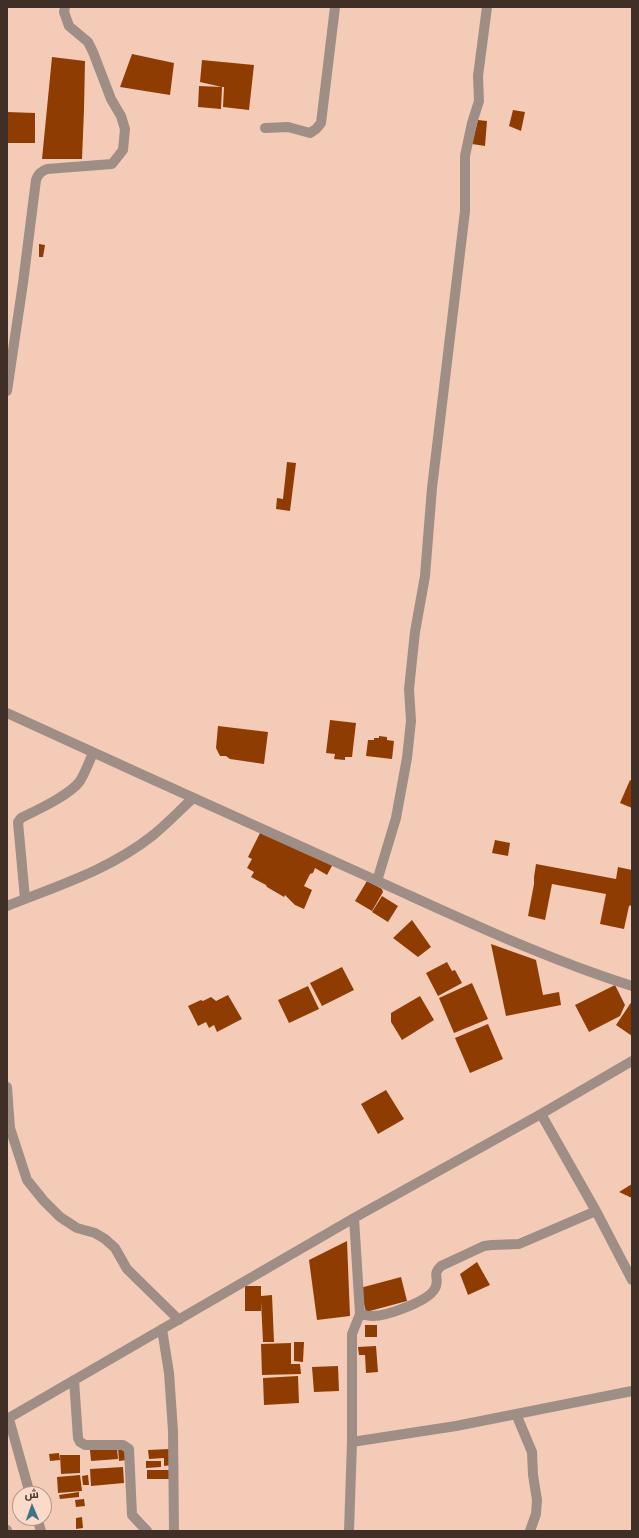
<!DOCTYPE html>
<html>
<head>
<meta charset="utf-8">
<style>
  body { margin:0 }
  #map { position:relative; width:639px; height:1538px; overflow:hidden; background:#f4cbb7; font-family:"Source Sans 3",Cairo,sans-serif }
  canvas { display:block }
  .frame { position:absolute; inset:0; border:8px solid #3f2f27; pointer-events:none }
  .north { position:absolute; left:12px; top:1486px; width:40px; height:40px; box-sizing:border-box; background:#fbdaca; border:1px solid #b09689; border-radius:50%; rotate:358deg; font-size:11px; font-weight:700; line-height:16px; text-align:center; color:#3f2f27 }
  .north::after { content:''; display:block; margin:auto; width:14px; height:18px; background:#39748c; clip-path:polygon(50% 0,100% 100%,50% 72%,0 100%) }
</style>
</head>
<body>
<div id="map">
<canvas width="639" height="1538"></canvas>
<div class="frame"></div>
<div class="north">ش</div>
</div>
<script>
const c = document.querySelector('canvas').getContext('2d');
c.lineJoin = 'round';
function fillPath(path, color) {
  c.fillStyle = color;
  c.fill(path, 'evenodd');
}
function stroke(path, color, width, dash) {
  c.strokeStyle = color;
  c.lineWidth = width;
  c.lineCap = dash ? 'butt' : 'round';
  c.setLineDash(dash || []);
  c.stroke(path);
}
fillPath(new Path2D(`
  M132 54 174 63 170 95 120 87Z
  M52 57 85 61 84 110 82 159H42Z
  M202 60 254 65 249 110 223 107 224 87H222L221 109 198 107 199 86 222 87 200 82Z
  M513 110 525 112 521 131 509 126Z
  M7 112 35 113V143H7Z
  M478 120 487 121 485 146 472 144Z
  M39 244 45 245 43 257H39Z
  M287 462 296 463 290 511 276 509 277 498 283 499Z
  M330 720 356 723 352 757H345V760L334 759 335 754 326 753Z
  M218 726 268 732 264 764 230 759 226 756H220L216 748Z
  M379 736 387 737V740L394 741 392 759 366 756 368 740H374V738H379Z
  M630 780 632 781V808L620 803Z
  M262 829 333 864 327 875 315 868 313 873 310 874 304 886 312 890 304 909 295 905 285 895 284 897 267 887 266 885 251 877 254 872 247 868 252 859 248 857Z
  M495 840 510 843 508 856 492 853Z
  M536 864 616 879 618 867 632 870V905L629 906 624 929 600 924 606 894 552 884 545 920 528 916 534 884V877Z
  M367 881 382 889 383 892 372 911 355 901Z
  M382 896 398 906 388 922 372 912Z
  M412 920 431 947 418 957 393 938Z
  M491 944 536 960 543 995 559 992 561 1005 506 1016Z
  M447 962 452 971 455 970 462 983 438 996 426 973Z
  M342 967 354 990 322 1006 310 983Z
  M472 983 488 1019 454 1033 439 998Z
  M615 985 625 1005 620 1016 589 1032 575 1005Z
  M308 986 319 1009 289 1023 278 1000Z
  M228 995 242 1019 217 1032 214 1025 209 1028 206 1022 198 1026 188 1006 201 1000 203 1001 211 997 216 1001Z
  M420 996 434 1020 402 1040 391 1022V1013Z
  M632 1001V1036L616 1025Z
  M488 1024 503 1059 470 1073 455 1038Z
  M386 1090 404 1119 378 1134 361 1104Z
  M632 1184V1198L619 1192Z
  M347 1241 350 1316 317 1320 309 1260Z
  M477 1262 490 1285 468 1295 460 1274Z
  M401 1277 407 1301 366 1312 360 1288Z
  M245 1286H261V1296L272 1295 274 1342H263L261 1301V1311H245Z
  M365 1325H377V1337H365Z
  M294 1342H304L303 1362 294 1361Z
  M291 1343V1364H300L301 1374 262 1375 261 1344Z
  M376 1346 378 1372 366 1373 365 1355H359L358 1347Z
  M338 1366 339 1391 314 1392 312 1367Z
  M298 1376 299 1403 264 1405 263 1378Z
  M117 1448 118 1459 91 1461 90 1450Z
  M118 1448H125L126 1460 119 1461Z
  M169 1449 171 1465 164 1466V1458L149 1459 148 1450Z
  M59 1453 60 1460 50 1461 49 1454Z
  M60 1455H80V1473L61 1474Z
  M146 1461H161V1467L146 1468Z
  M123 1467 124 1483 91 1486 90 1469Z
  M147 1470H172L173 1479H147Z
  M80 1475 82 1491 58 1493 57 1477Z
  M88 1475 89 1485H83L82 1476Z
  M79 1492V1497L60 1499 59 1495Z
  M84 1499 85 1506 76 1507 75 1500Z
  M82 1517 83 1528 76 1529V1518Z`), '#8f3c03');
stroke(new Path2D(`
  M265 128 288 127 310 133 316 129 321 123 335 7
  M7 391 23 283 36 180C38 174 41 171 47 169L112 164 123 150 125 129 121 116 111 99 93 52 88 42 69 26 64 12 65 7
  M377 881 396 818 407 758 411 721 409 689 415 632 425 576 432 488 465 211V156L472 123 479 101 478 76 487 7
  M25 899 18 822 21 818C37 810 70 795 80 781 85 773 89 762 93 753
  M7 906C57 886 109 870 152 836 166 825 179 811 192 799
  M7 1087 10 1128 27 1180 44 1201 60 1217 77 1228 95 1233 105 1239 115 1248 127 1269 179 1320
  M541 1114 596 1211 632 1280
  M360 1314C364 1315 368 1316 372 1316 386 1316 432 1301 436 1286 439 1276 432 1275 441 1266L484 1246 492 1245 519 1244 596 1211
  M162 1329 169 1373 173 1431 174 1531
  M74 1380 78 1438 80 1442 85 1445H123L129 1449 132 1515 147 1531
  M516 1414 532 1452 533 1475 537 1500 536 1514 530 1531
  M7 1419 354 1218 541 1114 632 1061
  M9 1419 30 1494
  M352 1442 456 1426 632 1391
  M37 1518 41 1531
  M7 1530V1531
  M349 1531 352 1442V1334L360 1314 354 1218`), '#9f8e86', 10);
stroke(new Path2D(`
  M7 713C132 770 256 827 382 883 464 920 546 959 632 986`), '#9f8e86', 10);
</script>
</body>
</html>
